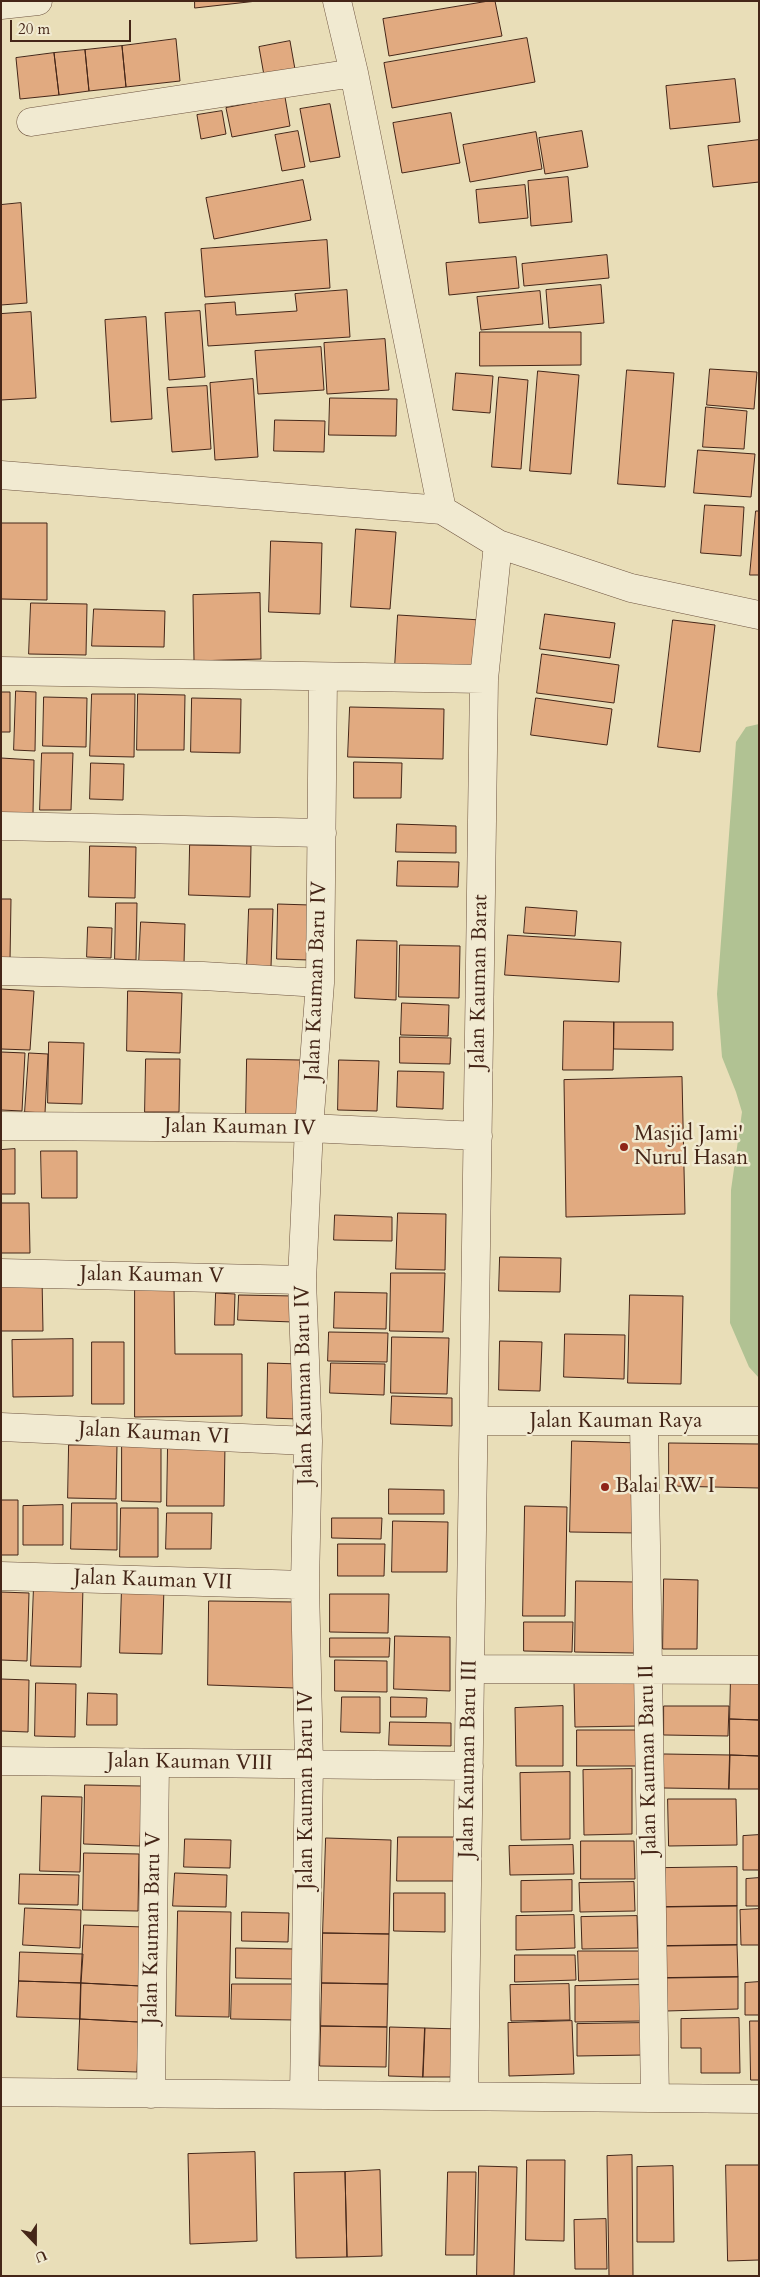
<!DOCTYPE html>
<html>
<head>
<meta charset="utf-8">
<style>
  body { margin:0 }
  #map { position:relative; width:760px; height:2277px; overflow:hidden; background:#e9deb8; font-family:Cardo,serif }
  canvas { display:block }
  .frame { position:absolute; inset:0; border:2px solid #452618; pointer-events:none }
  .north { position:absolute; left:10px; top:2217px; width:50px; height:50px; -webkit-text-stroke:4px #f1ead1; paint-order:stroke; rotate:158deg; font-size:14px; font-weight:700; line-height:20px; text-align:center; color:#452618 }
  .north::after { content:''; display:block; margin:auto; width:18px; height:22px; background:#452618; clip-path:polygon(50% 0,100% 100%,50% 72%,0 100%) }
  .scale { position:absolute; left:10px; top:20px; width:121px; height:22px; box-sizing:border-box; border:2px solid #452618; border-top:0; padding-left:6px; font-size:15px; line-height:18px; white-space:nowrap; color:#452618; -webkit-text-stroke:4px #f1ead1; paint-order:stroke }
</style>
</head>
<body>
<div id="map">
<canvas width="760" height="2277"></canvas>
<div class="frame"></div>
<div class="north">U</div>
<div class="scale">20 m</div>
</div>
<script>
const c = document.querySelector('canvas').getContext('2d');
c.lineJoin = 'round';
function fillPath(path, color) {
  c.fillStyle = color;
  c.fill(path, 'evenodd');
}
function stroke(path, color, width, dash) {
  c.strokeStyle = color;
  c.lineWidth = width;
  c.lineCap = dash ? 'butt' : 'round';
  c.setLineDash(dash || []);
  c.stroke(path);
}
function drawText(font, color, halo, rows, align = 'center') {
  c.font = font + ' Cardo,serif';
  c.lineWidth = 5;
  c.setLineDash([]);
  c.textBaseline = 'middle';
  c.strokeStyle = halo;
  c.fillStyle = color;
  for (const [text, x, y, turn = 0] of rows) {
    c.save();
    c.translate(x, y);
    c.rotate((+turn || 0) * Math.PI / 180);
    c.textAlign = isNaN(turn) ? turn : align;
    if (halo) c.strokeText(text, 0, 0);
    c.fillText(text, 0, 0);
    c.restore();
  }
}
fillPath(new Path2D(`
  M759 724V1378L749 1367 730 1323 731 1190 742 1112 736 1092 722 1057 717 994 736 742 746 727Z`), '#b1c293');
const building = new Path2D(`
  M195 1H257L195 8Z
  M489 1H495L502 36 389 56 383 19Z
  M527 38 535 82 392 108 384 63Z
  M176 39 180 81 126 87 122 46Z
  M290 41 296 75 265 81 259 47Z
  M122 46 126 87 89 91 85 50Z
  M85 50 89 91 59 95 54 53Z
  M54 53 59 95 20 99 16 58Z
  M735 79 740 122 670 129 666 86Z
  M285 97 290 126 232 137 226 108Z
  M330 104 340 157 310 162 300 109Z
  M222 111 226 134 201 139 197 115Z
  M451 113 460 163 402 173 393 123Z
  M298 131 305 167 282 171 275 135Z
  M582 131 588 167 545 174 539 138Z
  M536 132 542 169 470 182 463 145Z
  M759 140V182L713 187 708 146Z
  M568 177 572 222 531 226 528 181Z
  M303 180 311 220 214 239 206 198Z
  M525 185 528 218 479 223 476 190Z
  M21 203 27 303 1 305V205Z
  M327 240 330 288 205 297 201 249Z
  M607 255 609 278 524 286 522 264Z
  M516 257 519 288 449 295 446 263Z
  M601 285 604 323 549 328 546 290Z
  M347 290 350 337 208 346 205 304 235 302 236 315 297 311 295 294Z
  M540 291 543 324 481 330 477 297Z
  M200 311 205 377 169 380 165 313Z
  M31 312 36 398 1 400V314Z
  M146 317 152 419 111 422 105 320Z
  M480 332H581V365L480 366Z
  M385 339 389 390 327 394 324 343Z
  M321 347 324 390 258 394 255 351Z
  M710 369 757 372 754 409 707 405Z
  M627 370 674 373 665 487 618 484Z
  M538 371 579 375 571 474 530 471Z
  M456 373 493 376 490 413 453 410Z
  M499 377 528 380 521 469 492 467Z
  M253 379 258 457 215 460 210 383Z
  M207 386 211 449 172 452 167 388Z
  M330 398 397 399 396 436 329 435Z
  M706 407 747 411 744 449 703 447Z
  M275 420 325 421 324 452 274 451Z
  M698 450 755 454 751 497 694 493Z
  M705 505 744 507 741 556 701 553Z
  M756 511H759V575H750Z
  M1 523H47V600L1 599Z
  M356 529 396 532 390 609 351 607Z
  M271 541 322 543 320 614 269 612Z
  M260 593 261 659 194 661 193 595Z
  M31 603 87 604 86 655 29 654Z
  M94 609 165 611 164 647 92 646Z
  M545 614 615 623 610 658 540 649Z
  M398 615 481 620 478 673 395 667Z
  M673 620 715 625 700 752 658 747Z
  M542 654 619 665 614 703 537 693Z
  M16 691 36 692 35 751 14 750Z
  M1 692H10V732H1Z
  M92 694H135L134 757 90 756Z
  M138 694 185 695 184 750H137Z
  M44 697 87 698 86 747 43 746Z
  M192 698 241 699 240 753 191 752Z
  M536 698 612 709 607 745 531 735Z
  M350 707 444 709 443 759 348 757Z
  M42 753H73L71 810H40Z
  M1 758 34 760 33 814H1Z
  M354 762 402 763 401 798H354Z
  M91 763 124 764 123 800 90 799Z
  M397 824 456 826V853L396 852Z
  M190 845 251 846 250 897 189 895Z
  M90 846 136 847 135 898 89 897Z
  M398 861 459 862 458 887 397 886Z
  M1 899H11L10 961 1 960Z
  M116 903H137L136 960 115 959Z
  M278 904 310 905 309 960 277 959Z
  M526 907 577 911 575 936 524 933Z
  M249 909H273L271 967H247Z
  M141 922 185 924 184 964H139Z
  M88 927 112 928 111 958 87 957Z
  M508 935 621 942 619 982 505 975Z
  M357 940 397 941 396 1000 355 998Z
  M400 945 460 946 459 998 399 997Z
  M1 989 34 991 30 1050 1 1049Z
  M128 991 182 993 180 1053 127 1051Z
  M402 1003 449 1005 448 1036 401 1035Z
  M564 1021 614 1022 613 1070H563Z
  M614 1022H673V1050L614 1049Z
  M400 1037 451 1038 450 1064 400 1063Z
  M49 1042 84 1043 82 1104 48 1103Z
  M1 1052 25 1053 22 1111 1 1110Z
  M29 1053 48 1054 45 1113 25 1112Z
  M146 1059H180L179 1112H145Z
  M247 1059 300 1060 299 1117 246 1116Z
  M339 1060 379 1061 377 1111 338 1110Z
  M398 1071 444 1072 443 1109 397 1107Z
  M682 1077 685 1214 566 1217 564 1080Z
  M15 1149V1194H1V1150Z
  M41 1151H77V1198H42Z
  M1 1203H29L30 1253H1Z
  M398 1213 446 1214 445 1270 396 1269Z
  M335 1215 392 1217V1241L334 1240Z
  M500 1257 561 1258 560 1292 499 1291Z
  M391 1273H445L443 1332 390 1331Z
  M42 1277 43 1331H1V1278Z
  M135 1286H174L175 1354H242V1416L135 1417Z
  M335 1292 387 1293 386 1329 334 1328Z
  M216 1293 235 1294 234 1325H215Z
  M239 1295 294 1296 293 1322 238 1320Z
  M630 1295 683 1296 681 1384 628 1383Z
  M329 1332 388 1333 387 1362 328 1361Z
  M565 1334 625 1335 624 1379 564 1377Z
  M392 1337 449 1338 447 1394 391 1393Z
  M73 1339V1396L13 1397 12 1340Z
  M500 1341 542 1342 540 1391 499 1390Z
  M92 1342H124V1404H92Z
  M268 1363 300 1364 299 1419 267 1418Z
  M331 1363 385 1364 384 1395 330 1393Z
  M392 1396 452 1398V1426L391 1424Z
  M572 1441 640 1443 638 1533 570 1532Z
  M669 1443 759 1444V1488L669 1486Z
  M168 1444 225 1445 224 1506H167Z
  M69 1445H117L116 1499 68 1498Z
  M122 1445H161V1502L122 1501Z
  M389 1489 444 1490V1514H389Z
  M1 1500H18V1555H1Z
  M72 1503H117V1550L71 1549Z
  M63 1505V1545H23V1506Z
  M525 1506 567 1507 565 1616H523Z
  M121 1508H158V1557H120Z
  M167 1513H212L211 1549H166Z
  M332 1518H382L381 1539 332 1538Z
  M393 1521 448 1522 447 1572H392Z
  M338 1544H385L384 1576H338Z
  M664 1579 698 1580 697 1649H663Z
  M576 1581 636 1582 634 1653 575 1652Z
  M34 1585 83 1586 81 1667 31 1666Z
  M122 1586 164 1587 162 1654 120 1653Z
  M1 1592 29 1593 27 1661 1 1660Z
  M330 1594H389L388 1633 330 1632Z
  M209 1601 297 1602 295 1688 208 1685Z
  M524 1622H573L572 1652 524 1651Z
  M395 1636 450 1637V1691L394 1689Z
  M330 1638H390L389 1657H330Z
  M335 1660 387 1661V1692L335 1691Z
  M731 1675 759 1676V1720L730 1719Z
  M1 1679 29 1680 28 1732 1 1731Z
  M639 1682 640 1726 575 1727 574 1683Z
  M36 1683 76 1684 75 1737 35 1736Z
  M88 1693 117 1694V1725H87Z
  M342 1697H380V1733L341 1732Z
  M391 1697 427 1698 426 1717H391Z
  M563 1706V1766H516L515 1708Z
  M664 1706H729L728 1736 664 1735Z
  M730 1719 759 1720V1756L730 1755Z
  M390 1722 451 1723V1746L389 1745Z
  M577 1730H636V1766H577Z
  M664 1754 730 1755 729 1789 663 1788Z
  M730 1755 759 1756V1789H729Z
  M632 1769V1834L584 1835 583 1770Z
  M570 1772V1839L521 1840 520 1773Z
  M85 1785 142 1786 140 1846 84 1844Z
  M42 1796 82 1797 80 1872 40 1871Z
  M668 1799H736L737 1845 669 1846Z
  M759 1835V1870H743V1836Z
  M398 1837H457V1881H397Z
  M326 1838 391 1840 389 1934 323 1933Z
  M185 1839 231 1840 230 1868 184 1867Z
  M581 1841H634L635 1879H581Z
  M573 1845 574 1874 510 1875 509 1846Z
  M84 1853 139 1854 138 1911 83 1910Z
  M737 1867V1906L665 1907V1868Z
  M175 1873 227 1875 226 1907 173 1906Z
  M20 1874 79 1875 78 1905 19 1904Z
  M759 1878V1906H746V1879Z
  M572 1880V1911L521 1912V1881Z
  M634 1882 635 1911 580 1912 579 1883Z
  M394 1893H445V1932L394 1931Z
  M737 1906V1945L666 1946 665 1907Z
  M25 1908 81 1910 80 1948 23 1945Z
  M759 1909V1945H741L740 1910Z
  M178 1911 231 1912 229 2017 176 2016Z
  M242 1912 289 1913 288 1942 242 1941Z
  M574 1915 575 1948 516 1950V1916Z
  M637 1916 638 1948 582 1949 581 1917Z
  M84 1925 144 1927 141 1986 81 1983Z
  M323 1933 389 1934 388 1984 322 1983Z
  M737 1945 738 1977 666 1978V1946Z
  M236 1948 296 1949 295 1979 236 1978Z
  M578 1951H641V1979L579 1981Z
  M20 1952 83 1954 81 1983 19 1981Z
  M515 1955H575L576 1980 515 1982Z
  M738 1977V2009L666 2011V1978Z
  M19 1981 81 1983 80 2019 17 2017Z
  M759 1982V2015H745V1983Z
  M81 1983 141 1986 139 2022 80 2019Z
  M322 1983 388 1984 387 2027 321 2026Z
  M232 1984H296L295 2020 231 2019Z
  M569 1984 570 2020 511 2021 510 1985Z
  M640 1985 641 2021 575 2022V1986Z
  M739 2018 740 2073H701V2048H681V2019Z
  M80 2019 139 2022 137 2072 78 2070Z
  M572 2021 574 2074 509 2076 508 2023Z
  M750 2021H759V2080H751Z
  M643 2023 644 2055 577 2056V2024Z
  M321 2026 387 2027 386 2067 320 2066Z
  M390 2027 425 2028 423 2077 389 2076Z
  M425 2028 459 2029 457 2077H423Z
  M255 2152 257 2241 190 2244 188 2154Z
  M632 2155 633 2276H609L607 2156Z
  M527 2160H565L564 2241 526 2240Z
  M726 2165H759V2260L728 2261Z
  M479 2166 517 2167 514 2276H477Z
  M673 2166 674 2242H637V2167Z
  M380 2170 382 2256 347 2257 345 2172Z
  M345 2172 347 2257 296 2258 294 2173Z
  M448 2172H476L474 2255H446Z
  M606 2219 607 2269H575L574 2220Z`);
fillPath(building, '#e1aa80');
stroke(building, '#452618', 1);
const minor = new Path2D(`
  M337 1 354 73 442 510
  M1 5 38 1
  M31 122 354 73
  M1 475 442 510 498 544 631 588 759 615
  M1 671 484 679
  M1 826 322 833
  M1 971 203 976 320 983
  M1 1126 309 1128 478 1136
  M1 1273 302 1280
  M474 1421H759
  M644 1423 655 2098
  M1 1427 308 1441
  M1 1576 305 1585
  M471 1669 759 1670
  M1 1761 469 1766
  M1 2092 759 2099
  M151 2094 155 1763
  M304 2095 309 1764 305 1585 308 1441 302 1280 309 1128 320 983 323 677
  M464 2096 484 679 498 544`);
stroke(minor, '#6e5440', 29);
stroke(minor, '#f1ead1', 28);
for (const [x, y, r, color] of [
  [624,1147,5,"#8f2418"],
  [605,1487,5,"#8f2418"]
]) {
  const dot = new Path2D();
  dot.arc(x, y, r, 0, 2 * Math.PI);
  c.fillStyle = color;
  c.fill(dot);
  stroke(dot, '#f1ead1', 2);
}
drawText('21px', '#452618', '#f1ead1', [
  ["Jalan Kauman Baru IV",317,981,-88],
  ["Jalan Kauman Barat",480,982,-89],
  ["Jalan Kauman IV",240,1128,1],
  ["Jalan Kauman V",152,1276,1],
  ["Jalan Kauman Baru IV",305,1385,-91],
  ["Jalan Kauman Raya",616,1422],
  ["Jalan Kauman VI",154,1434,3],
  ["Jalan Kauman VII",153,1581,2],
  ["Jalan Kauman Baru III",469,1759,-89],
  ["Jalan Kauman Baru II",649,1760,-91],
  ["Jalan Kauman VIII",190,1763,1],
  ["Jalan Kauman Baru IV",307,1790,-90],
  ["Jalan Kauman Baru V",153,1928,-89]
]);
drawText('21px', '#452618', '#f1ead1', [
  ["Masjid Jami'",634,1135],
  ["Nurul Hasan",634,1159],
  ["Balai RW I",615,1487]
], 'left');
</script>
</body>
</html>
